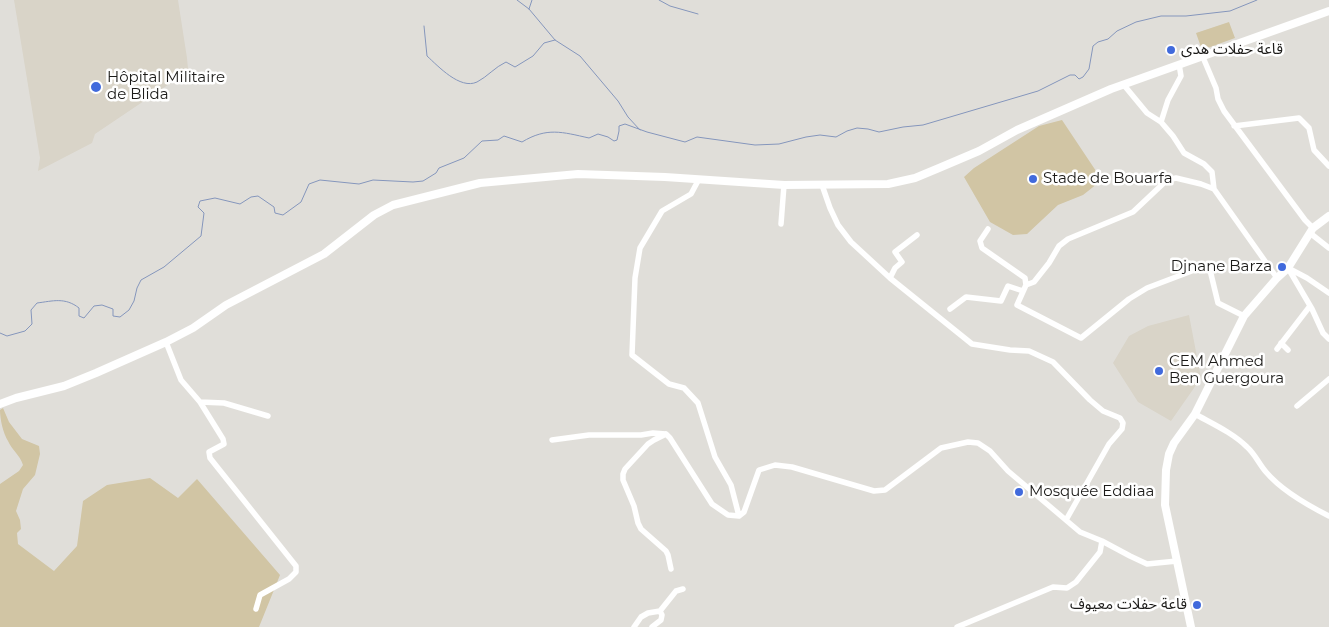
<!DOCTYPE html>
<html>
<head>
<meta charset="utf-8">
<style>
  body { margin:0 }
  canvas { display:block; background:#e0ded9 }
</style>
</head>
<body>
<canvas width="1329" height="627"></canvas>
<script>
const c = document.querySelector('canvas').getContext('2d');
c.lineJoin = 'round';
function fillPath(path, color) {
  c.fillStyle = color;
  c.fill(path, 'evenodd');
}
function stroke(path, color, width, dash) {
  c.strokeStyle = color;
  c.lineWidth = width;
  c.lineCap = dash ? 'butt' : 'round';
  c.setLineDash(dash || []);
  c.stroke(path);
}
function drawText(font, color, halo, rows, align = 'center') {
  c.font = font + ' Montserrat,"Noto Sans Arabic",sans-serif';
  c.lineWidth = 5;
  c.setLineDash([]);
  c.textBaseline = 'middle';
  c.strokeStyle = halo;
  c.fillStyle = color;
  for (const [text, x, y, turn = 0] of rows) {
    c.save();
    c.translate(x, y);
    c.rotate((+turn || 0) * Math.PI / 180);
    c.textAlign = isNaN(turn) ? turn : align;
    if (halo) c.strokeText(text, 0, 0);
    c.fillText(text, 0, 0);
    c.restore();
  }
}
fillPath(new Path2D(`
  M14 0H178L187 58 188 69 187 72 95 134 92 143 38 171 40 158Z
  M1189 315 1201 378 1171 421 1138 402 1113 363 1129 336 1148 326Z`), '#d9d4c8');
fillPath(new Path2D(`
  M1229 22 1235 38 1202 50 1196 33Z
  M1062 120 1102 180 1083 195 1058 205 1027 234 1013 235 990 222 964 177 974 168 1039 126Z
  M3 408 9 422 22 439 39 446 40 454 35 475 23 489 16 511 20 520 21 529 17 533 18 544 54 571 77 546 83 501 107 485 150 478 178 498 197 479 280 575 259 627H0V484L19 471 23 465C20 455 12 450 8 441 3 433 0 419 0 410Z`), '#d1c5a4');
stroke(new Path2D(`
  M517 0 529 9 555 40 580 56 618 101 628 117 640 130
  M659 0 670 6 698 14
  M529 9 532 0
  M424 26 427 56C438 66 460 90 477 82 487 77 495 67 506 62L515 67 533 56 544 43 555 40
  M0 333 7 336 25 331 32 324 31 310 37 303C53 301 65 297 79 308V316L84 318 94 306 102 305 113 309V316L120 317 129 310 134 301 137 288 141 280 164 267 201 236 204 213 198 207 200 201 215 198 240 204 251 197 258 196 274 207 275 213 283 215 301 202 309 184 320 180 359 184 373 180 413 182 423 181 436 173 439 168 464 158 482 141 498 140 504 136 522 142C547 127 562 132 589 138L598 134 608 137 614 141 617 140 619 131V126L625 124 647 132 685 142 697 137 755 145 779 144 806 137 820 135 836 137 847 131 857 128 868 129 879 132 903 127 923 125 1038 91 1070 75H1075L1079 79 1083 77 1089 69 1093 46 1098 42 1108 39 1117 31 1136 22 1161 16H1186L1230 11 1257 0`), '#8596bc', 1);
stroke(new Path2D(`
  M1202 55 1216 88 1218 99 1224 111 1305 220 1313 228
  M1123 84 1147 113 1161 122 1173 136 1184 153 1204 164 1212 172 1214 189 1277 278
  M1161 122 1168 100 1181 76 1179 64
  M1234 126 1299 118 1309 128 1314 150 1329 166
  M699 179 691 194 662 211 640 248 635 278 632 355 669 384 684 388 698 403 715 457 731 485 739 516
  M822 185 830 208 838 225 851 242 890 278 972 344 1010 350 1029 351 1053 362 1090 400 1103 411 1120 418 1123 423 1122 429 1109 444 1066 520
  M781 224 784 185
  M988 229 980 241 982 248 1025 278 1026 285 1017 305 1081 338 1129 299 1147 288 1197 269 1210 270 1218 303 1244 316
  M1310 233 1329 248
  M1288 268 1312 309 1323 333 1329 339
  M1288 268 1307 278 1329 293
  M890 278 895 268 902 262 895 252 917 235
  M1026 285 1034 282 1049 263 1059 246 1068 239 1133 212 1167 180 1176 178 1201 184 1214 189
  M950 309 966 297 1001 301 1008 286 1023 291
  M166 342 181 380 200 402 223 439 224 444 209 452 210 458 296 566V572L289 579 260 595 256 609
  M1281 343 1288 350
  M1277 349 1310 306
  M200 402 224 403 268 416
  M1297 406 1329 379
  M1195 414C1213 424 1233 433 1247 447 1255 454 1259 464 1266 472 1282 491 1307 505 1329 516
  M666 434 654 440 648 444 625 469 623 474V480L634 506 638 523 641 529 666 551 668 555 671 569
  M552 440 589 435H641L653 433 666 434 670 438 712 504 728 515 739 516 744 512 759 470 775 465 792 467 874 491 885 490 941 448 968 442 978 443 990 451 1008 471 1080 532 1102 541 1130 556 1147 564 1177 561
  M634 627 641 617 648 613 660 611 676 591 683 589
  M652 627 661 620 662 615 660 611
  M957 627 1053 587 1067 588 1076 582 1100 552 1102 541`), '#fff', 5.5);
stroke(new Path2D(`
  M0 404 16 398 64 386 96 373 166 342 193 328 226 305 324 254 374 215 393 205 480 183 578 174 665 177 784 185 888 184 915 178 939 168 979 151 1017 130 1111 89 1329 11
  M1191 627 1165 505 1166 470 1169 454 1174 443 1195 414 1244 316 1277 278 1288 268 1313 228 1329 216`), '#fff', 8);
for (const [x, y, r, color] of [
  [1171,50,5,"#416adc"],
  [96,87,6,"#416adc"],
  [1033,179,5,"#416adc"],
  [1282,267,5,"#416adc"],
  [1159,371,5,"#416adc"],
  [1019,492,5,"#416adc"],
  [1197,605,5,"#416adc"]
]) {
  const dot = new Path2D();
  dot.arc(x, y, r, 0, 2 * Math.PI);
  c.fillStyle = color;
  c.fill(dot);
  stroke(dot, '#fff', 2);
}
drawText('15px', '#1c1b19', '#fff', [
  ["قاعة حفلات هدى",1181,50],
  ["Hôpital Militaire",107,78],
  ["de Blida",107,95],
  ["Stade de Bouarfa",1043,179],
  ["Djnane Barza",1272,267,"right"],
  ["CEM Ahmed",1169,362],
  ["Ben Guergoura",1169,379],
  ["Mosquée Eddiaa",1029,492],
  ["قاعة حفلات معيوف",1187,605,"right"]
], 'left');
</script>
</body>
</html>
